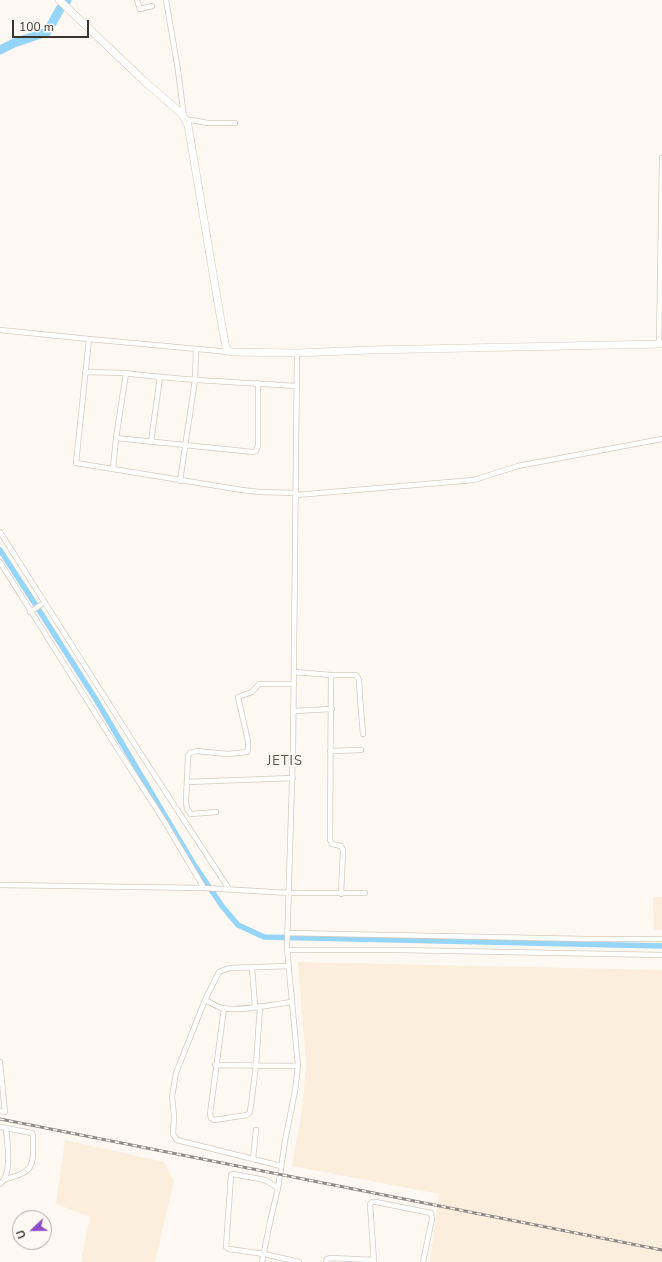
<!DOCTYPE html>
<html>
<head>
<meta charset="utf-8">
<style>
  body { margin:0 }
  #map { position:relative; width:662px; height:1262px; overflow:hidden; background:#fef8f3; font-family:"Nunito Sans",sans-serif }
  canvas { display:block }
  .north { position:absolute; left:12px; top:1210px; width:40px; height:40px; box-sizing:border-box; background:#fef8f3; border:1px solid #afaaa5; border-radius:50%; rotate:248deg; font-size:11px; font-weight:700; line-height:16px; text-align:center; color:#39342f }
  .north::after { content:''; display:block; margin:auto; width:14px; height:18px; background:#8d4ec4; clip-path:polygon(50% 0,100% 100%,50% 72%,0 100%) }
  .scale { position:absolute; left:12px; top:20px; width:77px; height:18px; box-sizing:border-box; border:2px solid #39342f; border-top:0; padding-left:5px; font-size:12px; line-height:14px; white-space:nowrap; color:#39342f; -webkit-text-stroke:3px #fef8f3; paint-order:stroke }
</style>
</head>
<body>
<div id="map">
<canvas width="662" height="1262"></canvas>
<div class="north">U</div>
<div class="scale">100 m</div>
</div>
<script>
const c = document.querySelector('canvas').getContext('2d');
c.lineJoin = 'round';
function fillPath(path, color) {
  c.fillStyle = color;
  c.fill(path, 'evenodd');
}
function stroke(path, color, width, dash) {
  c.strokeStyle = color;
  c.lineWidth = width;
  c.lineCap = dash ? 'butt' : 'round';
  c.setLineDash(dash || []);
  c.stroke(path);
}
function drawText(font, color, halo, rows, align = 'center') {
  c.font = font + ' "Nunito Sans",sans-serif';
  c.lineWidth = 4;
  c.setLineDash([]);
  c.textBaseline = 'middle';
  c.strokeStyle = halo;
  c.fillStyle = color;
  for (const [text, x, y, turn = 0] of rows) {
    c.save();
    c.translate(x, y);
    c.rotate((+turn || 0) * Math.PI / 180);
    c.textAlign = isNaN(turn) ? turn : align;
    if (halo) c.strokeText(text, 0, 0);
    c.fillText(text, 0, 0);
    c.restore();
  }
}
fillPath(new Path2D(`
  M653 897H662V930L654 929Z
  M298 962 662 970V1262H430L439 1194 292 1166 302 1110 306 1064Z
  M65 1140 164 1162 174 1181 155 1262H81L90 1217 56 1204Z`), '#fceedd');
stroke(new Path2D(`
  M0 550 37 607 95 698 193 863 222 906 238 925 264 937 662 946`), '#95d5fa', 5.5);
stroke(new Path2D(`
  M0 50 14 43 47 32 60 9 67 0`), '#95d5fa', 9);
const minor = new Path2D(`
  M137 0 140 9 152 6
  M166 0 178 70 184 117
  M185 119 208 123H235
  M0 330 89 339 230 352
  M89 339 76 463 242 490 260 492 296 493
  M659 344 662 158
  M85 372 126 373
  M258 383V446L256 451 253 452 116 438 126 373C183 381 240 382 297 386
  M151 442 160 377
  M113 469 116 438
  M180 481 195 380 196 349
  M296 495 474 480 518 466 662 439
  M0 532 146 762 229 889
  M0 562 119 751 163 819 204 888
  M30 612 45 602
  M294 672 331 675H356L359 680 360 698 363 734
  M331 675 330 840 332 844 341 846 343 850 341 894
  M294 711 332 709
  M330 751 361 750
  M187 782 293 778
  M216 812 191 814 187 809 186 802 188 756 190 753 196 751 228 754 247 752 248 749V741L238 697 252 692 259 684H294
  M0 885 204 888 290 893H365
  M288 933 587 939H662
  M287 950H400L662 955
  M252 967 255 1007
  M205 1000C211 1003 216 1006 222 1008 239 1012 274 1004 292 1002
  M224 1008 210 1114 211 1118 214 1120 247 1115 250 1112 256 1066 260 1006
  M0 1062 5 1112 0 1111
  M215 1065 298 1066
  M0 1127 32 1133 33 1136C33 1165 36 1172 5 1179
  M253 1159 256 1130
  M281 1166 177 1140 173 1134 174 1116 172 1097 176 1073 205 1000 219 972 229 968 289 966
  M0 1184C13 1174 7 1143 6 1128
  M278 1188 265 1180 233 1174 231 1175 226 1247 229 1249 264 1254 299 1262
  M262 1262 270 1222 278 1188 285 1141 295 1091 298 1066 287 948 293 749 297 353
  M326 1262 327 1259 331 1258 374 1260
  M374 1262 370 1204 372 1202H376L431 1213 432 1219 423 1262`);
const secondary = new Path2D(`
  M59 0 143 80 182 114 188 125 220 315 226 348 230 352 297 353 370 350 662 344`);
stroke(minor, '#d7cbbc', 6);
stroke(secondary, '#d7cbbc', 8);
stroke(minor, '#fff', 4.5);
stroke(secondary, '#fff', 7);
const rail = new Path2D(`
  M0 1119 662 1250`);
stroke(rail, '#918b86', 3);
stroke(rail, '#fef8f3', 1.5, [4.5]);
c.letterSpacing = '1px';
drawText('13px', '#5c5145', '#fef8f3', [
  ["JETIS",285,762]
]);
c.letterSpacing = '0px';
</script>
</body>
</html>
